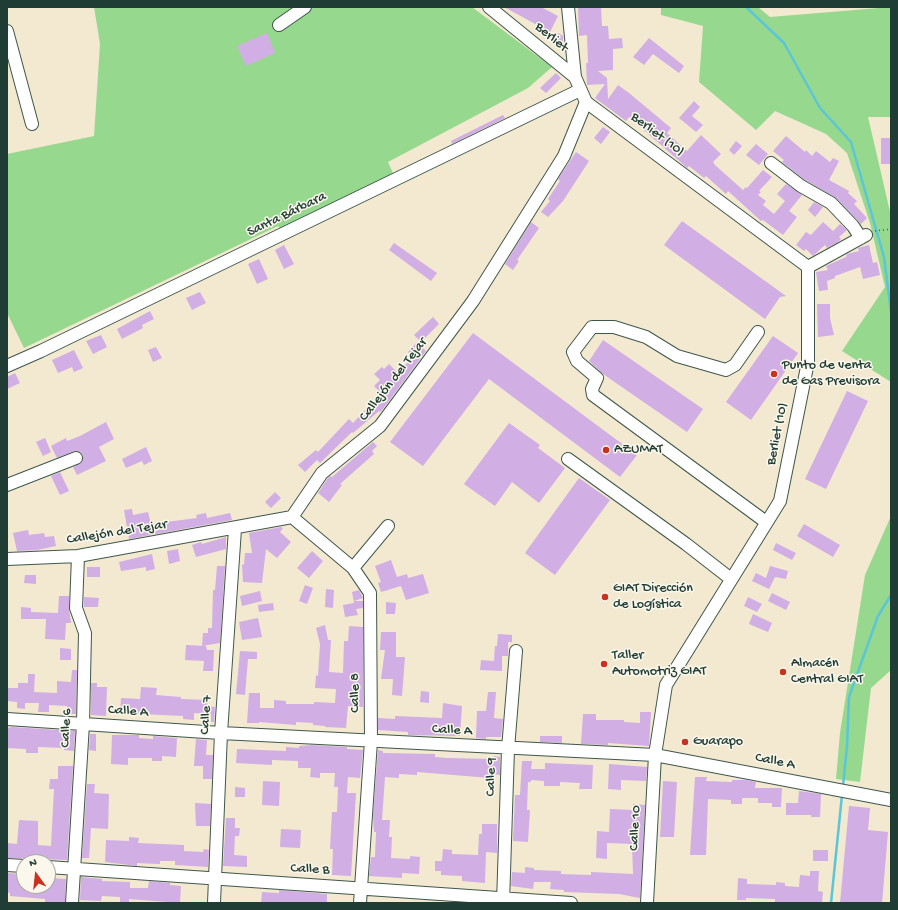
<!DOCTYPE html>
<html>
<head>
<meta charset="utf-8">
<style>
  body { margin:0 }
  #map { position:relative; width:898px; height:910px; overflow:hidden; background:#f2e9d0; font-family:"Gochi Hand",sans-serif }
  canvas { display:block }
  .frame { position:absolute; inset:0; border:8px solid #1f3d34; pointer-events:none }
  .north { position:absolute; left:16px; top:854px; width:40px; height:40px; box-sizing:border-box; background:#fbf7ec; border:1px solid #a3ada2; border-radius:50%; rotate:345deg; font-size:11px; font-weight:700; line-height:16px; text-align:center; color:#1f3d34 }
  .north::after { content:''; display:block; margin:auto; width:14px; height:18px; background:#c8321e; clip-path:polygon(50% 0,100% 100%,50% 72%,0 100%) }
</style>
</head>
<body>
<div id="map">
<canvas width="898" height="910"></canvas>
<div class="frame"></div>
<div class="north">N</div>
</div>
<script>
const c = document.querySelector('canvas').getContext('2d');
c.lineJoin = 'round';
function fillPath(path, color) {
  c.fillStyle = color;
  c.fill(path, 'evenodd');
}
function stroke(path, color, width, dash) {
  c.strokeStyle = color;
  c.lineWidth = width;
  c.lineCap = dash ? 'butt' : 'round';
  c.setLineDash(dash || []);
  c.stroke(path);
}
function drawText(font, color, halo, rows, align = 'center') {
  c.font = font + ' "Gochi Hand",sans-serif';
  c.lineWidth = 3;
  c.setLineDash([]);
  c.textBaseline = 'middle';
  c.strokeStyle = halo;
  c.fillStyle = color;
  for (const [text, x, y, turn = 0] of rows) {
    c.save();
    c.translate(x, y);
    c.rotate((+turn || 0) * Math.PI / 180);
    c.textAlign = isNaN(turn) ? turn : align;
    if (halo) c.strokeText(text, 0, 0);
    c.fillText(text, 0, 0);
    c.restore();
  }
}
fillPath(new Path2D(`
  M94 7H472L552 67 528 88 388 162 396 180 286 238 278 226 24 348 7 313V154L94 136 100 44Z
  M661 7H758L770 17 891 7V117H868L891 216V382L842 351 885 287 870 223 847 153 826 134 775 111 756 130 699 82 703 26 661 15Z
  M891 516V670L871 688 860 782 836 779 840 733 865 575Z`), '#97d88f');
stroke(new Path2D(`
  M746 7 784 43 820 108 851 142 884 257 891 312
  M843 786 847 746 849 697 878 616 891 595
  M831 903 842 795`), '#5bc6d6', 2.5);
fillPath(new Path2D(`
  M504 7H541L558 16 549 34 538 28 539 26Z
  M578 7H601L602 26H608L609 39 622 38 623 48 613 49V70L598 71 607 78 608 99 618 85 629 93 671 128 667 133 687 151 701 135 721 154 713 162 715 165 743 190 746 187 747 188 763 170 772 177 759 191 761 192 758 195 766 201 763 205 774 214 785 201 777 194 786 184 802 195 789 211 797 217 783 235 763 220 761 221 728 191 726 194 706 176 704 178 689 166 687 168 685 166 629 117 626 121 595 98 605 84 587 85 586 63H588L587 35 579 36Z
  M267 33 275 53 246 66 237 46Z
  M558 33 563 36V49L552 43Z
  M649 38 684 66 679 73 653 54 644 65 633 57Z
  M556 73 561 78 546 93 540 88Z
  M694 101 700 107 692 116 703 125 696 132 679 118Z
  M503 115 505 118 452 144 451 141Z
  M603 127 610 132 601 144 594 138Z
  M786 136 805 152 806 150 812 156 816 151 830 162 833 158 839 161 829 180 849 191 848 193 857 201 854 204 867 218 861 224 836 198 805 180 782 162 784 160 773 151Z
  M881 138H891V164H881Z
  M736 141 742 146 734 155 729 150Z
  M756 144 768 154 759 165 746 155Z
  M576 152 589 161 563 201 548 217 541 212 550 201 548 199 560 181 558 179Z
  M814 202 823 207 815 217 808 210Z
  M682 221 786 296 780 297 765 319 664 245Z
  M531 222 539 228 517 260 519 261 513 270 505 264Z
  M823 222 833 231 840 224 847 230 839 237 841 239 838 242 827 248 825 245 813 256 806 249 804 251 796 245 806 232 811 235Z
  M394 243 437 273 431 281 389 250Z
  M284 245 294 264 284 269 275 250Z
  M869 245 873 263 877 262 880 275 863 279 860 267 835 276V278L827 281 828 290 819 291 816 272 828 270 826 266 846 257 847 254 859 251 858 248Z
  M259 259 268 279 257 284 248 264Z
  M200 292 206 303 192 310 186 298Z
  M817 304H830V318L834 335 818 337Z
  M150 311 154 319 142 325 143 328 122 339 117 329Z
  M433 317 439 324 421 342 414 335Z
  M473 333 637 455 620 477 489 379 423 466 390 442Z
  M101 335 107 347 93 354 86 341Z
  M773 336 798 353 751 420 726 402Z
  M603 340 703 409 687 432 603 374 589 361Z
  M417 342 426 351 383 409 380 412 379 411 353 433 352 432 320 463 317 460 305 472 298 465 316 450 318 452 349 419 353 423 381 393 374 386 380 380 374 374 382 367 384 369 389 364 397 372 413 358 408 352Z
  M156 347 162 358 153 362 148 350Z
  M74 350 83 368 74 372 72 367 58 373 52 360Z
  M15 373 20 383 7 389V377Z
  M847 391 868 401 826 489 805 479Z
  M106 422 114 439 99 447 106 461 77 475 73 467 82 462 83 456 81 452 74 451 57 458 51 446 66 438 67 441 80 436Z
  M509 423 540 445 538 448 565 468 539 503 512 482 495 506 464 484Z
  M45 438 51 452 43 456 36 442Z
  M373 442 377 446 372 451 374 454 340 484 342 485 329 502 318 493 328 478 330 476 332 477Z
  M146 447 152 461 144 465 142 461 126 468 122 459Z
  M60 472 69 491 60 495 51 476Z
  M579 478 610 500 555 575 525 553Z
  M275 492 281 498 271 508 265 502Z
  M132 509 133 515 148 512 151 524 197 518 196 515 206 513 207 518 230 513 232 520 129 539 124 510Z
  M804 524 840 545 833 557 797 536Z
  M281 527 283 528 280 532 291 542 277 558 266 549 262 583 243 582 242 564 244 565 245 553H252L249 533Z
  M28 530 29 535 44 533 45 537 54 536 56 546 37 550 17 551 13 533Z
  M226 537V549L196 557 192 545 201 542 202 544Z
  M776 543 796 553 792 560 773 550Z
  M178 549 180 561 169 564 167 551Z
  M312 551 323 561 309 578 297 568Z
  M152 554 155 569 146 571V567L121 571 119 562Z
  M391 560 397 577 407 574 408 578 423 574 429 593 406 600 401 586 381 592 378 583 381 582 375 566Z
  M217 566H225L220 643 202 646 203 633H208V628H212L213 590H215Z
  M770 566 788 571 786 579 775 577 769 589 752 581 756 573 766 578Z
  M87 567H100V577H87Z
  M25 575H36V584L24 583Z
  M305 585 313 588 307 604 299 601Z
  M326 589 334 590 333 608 325 607Z
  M359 590 363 598 354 601H363V608L356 609 358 615 345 617 343 605 354 603 352 592Z
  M260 591 262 601 242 606 240 596Z
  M772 593 790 602 786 610 768 601Z
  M59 596H69V608L71 623H66L65 640 45 639 46 619H21V607L31 608V612L58 613Z
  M84 597 99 598 98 607H84Z
  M748 597 762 604 757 612 744 606Z
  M386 602 396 603 395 614H386Z
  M273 603 274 610 259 612 258 605Z
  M753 614 772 623 768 632 749 624Z
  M258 618 262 637 242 640 239 622Z
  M325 625 328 640H331L329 672 343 673 344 641H348L349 626 363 627V707L348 706 346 728 325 727V726L313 725V723L296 722V725L259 722V723H247L249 693H260V708H274V700L286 701V704H314V702L335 703 336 689 315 688 316 675 318 676 320 644 316 628Z
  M381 632H396V657H405L402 696 392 695 393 679H381L385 650H380Z
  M498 634 512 635V642H508V656H502V671L480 670 481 660 494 661 495 646H497Z
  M186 645 206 646 207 650H214L213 671H203L204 661 185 660Z
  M60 648 71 649V660H60Z
  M240 651 257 652V659H248L245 695 236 694Z
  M72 670H77L76 714H67V706L49 705V712H38L39 703H25V709L17 708V702L7 701V688H18V683H28V674H35L34 692 57 693V681L71 682Z
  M91 683H97V687H107L106 716 91 715Z
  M141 687 157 688 156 695 181 697V699L208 700 207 706 215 707 214 722H211V714L194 713V720L183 719V716L120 713 121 698 140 699Z
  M421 691 429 692V703L420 702Z
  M488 692H496L494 718 503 719 501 737H486V739L476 738 477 711H486Z
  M443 703 462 706 460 736 408 735V732L378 730V718L395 719V716L442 718Z
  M640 712H651L649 746 608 743V745L581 744 583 714H596V720H624V722L640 723Z
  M12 727 75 731 74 751 64 750V748L38 747V753H26V749L7 748V728Z
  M90 734H96V751L89 750Z
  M112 735H139V738L153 739V736L177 738 176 757 162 756V761H152V758H128V765L111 764Z
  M540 736H562V743L540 742Z
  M196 739 207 740 206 755H213L212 779H203V766H194Z
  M312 745 347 747V749L363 750 360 778 348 777 347 793H356L351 876 332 875 333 849H330L332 812H337L338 787H334L335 773H320V778L310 777 311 768H298V761L272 760V765L236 763 237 749 286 751V747L299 748V746Z
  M378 750 383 751V753L435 754V757L447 758 494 759V756L500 757V775L490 774V778L417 772V775L399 774V778L385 777 382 820H390L389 837H392L391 858 410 859V856L420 857 419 874 402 873V878L369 876 371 857H375L376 832H374L373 816Z
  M522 761H532L531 769H545V763L593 765 592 789H579L580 783 560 782V786H544V781L531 780V782H528L527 810H530L528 842 513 841 515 795H520Z
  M609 764 647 767 646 781 621 780V790L608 789Z
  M58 766H73L67 860 7 858V843L17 844 19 820 38 821V845L51 846 54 789H49L50 779H58Z
  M695 777H707L706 781 732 782V780H746L756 782 755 788H782L781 807H772V803H758V798H742V804H731V800L708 799 706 855H690Z
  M263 781 280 782 279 806 262 805Z
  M663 781 677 782 674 837H660Z
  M87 784H95L94 793 109 794 108 829 91 828 89 858H82Z
  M235 787 245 788V797H235Z
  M799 791 821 794 820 817H811V815H786V803H798Z
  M195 803 211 804 210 826H196Z
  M633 804 645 805 640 898 619 894 564 892V890L550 889 551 882H534L533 889 511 886 512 872 525 873V867L534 868V870L561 871V874L591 875V872L633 874 632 844 607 843V859L596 858 597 831 609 832 610 809 633 810Z
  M849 806 870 808 868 830 888 832 882 903H840Z
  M226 818H235V828H240L239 836H235L234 855 247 856V867L223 866Z
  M482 824H497V853L486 852 485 883 462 881V876L441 875V871H435V861H442L443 849 452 850V854L478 855 479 834H482Z
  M281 829 301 830 300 848 280 847Z
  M129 837 139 838 138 843 184 845V851L203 852 204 849 209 850 208 867 175 865V861H160V864L137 863V866L105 862 106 840 129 841Z
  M813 850H828V861H813Z
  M810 871H819L818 891 823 892 822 903H775V899L746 898V900H737L738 878 747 879V884L776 885V882L785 883V886L799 887 800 875 810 876Z
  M7 873 24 874V886H48V878L66 879 65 903H45V899L10 896V893L7 892Z
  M81 877 102 879V881L130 882V888H148L149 881 170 883V885L181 886 180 903 129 899V903H120V897L102 896 101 901 80 900Z
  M279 890 327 894V903H261L262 892 279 893Z`), '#d1aee4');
const minor = new Path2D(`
  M489 7 575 77
  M568 7 575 77 586 102 808 267
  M279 25 305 7
  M7 31 32 124
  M771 163 801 186 831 203 853 226 861 238
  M808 267 866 235
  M758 332 735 365 726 370 677 356 646 337 614 327H592L573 352 577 361 597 378 592 389 593 395 766 522
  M7 366 41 351 580 90
  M568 459 686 544 731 579
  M7 485 76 458
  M292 517 353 568 370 593 371 741 360 903
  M7 559 78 556 292 517 322 473 380 426 473 301 564 156 586 102
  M353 568 388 526
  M7 719 221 733 655 755 891 800
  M7 865 24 866
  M48 867 571 903
  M72 903 83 724 85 633 76 608 78 556
  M214 903 221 733 235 529
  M503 903 508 749 516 651
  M647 903 655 755 666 685 780 501 808 362V267`);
stroke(minor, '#3f574b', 14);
stroke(new Path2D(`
  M875 231 891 229`), '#3f574b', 1.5, [1, 3]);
stroke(minor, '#fff', 12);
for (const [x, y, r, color] of [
  [774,374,4,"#c8321e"],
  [606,450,4,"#c8321e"],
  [605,597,4,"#c8321e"],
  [604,664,4,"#c8321e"],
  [783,672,4,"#c8321e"],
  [685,742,4,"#c8321e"]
]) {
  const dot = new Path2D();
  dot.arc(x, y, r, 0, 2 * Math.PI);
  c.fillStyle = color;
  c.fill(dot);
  stroke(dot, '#fbf7ec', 1.5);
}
drawText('14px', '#1f3d34', '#fbf7ec', [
  ["Berliet",551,38,39],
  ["Berliet (10)",657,135,37],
  ["Santa Bárbara",287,215,-26],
  ["Callejón del Tejar",394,380,-52],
  ["Berliet (10)",778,434,-79],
  ["Callejón del Tejar",117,533,-9],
  ["Calle 8",356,693,-90],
  ["Calle A",128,712,4],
  ["Calle 7",207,715,-86],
  ["Calle 6",67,728,-87],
  ["Calle A",452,731,3],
  ["Calle A",775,762,11],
  ["Calle 9",492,777,-88],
  ["Calle 10",636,828,-87],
  ["Calle B",310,870,3]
]);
drawText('14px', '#1f3d34', '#fbf7ec', [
  ["Punto de venta",782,366],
  ["de Gas Previsora",782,382],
  ["AZUMAT",614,450],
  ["GIAT Dirección",613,589],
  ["de Logística",613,605],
  ["Taller",612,656],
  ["Automotriz GIAT",612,672],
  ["Almacén",791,664],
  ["Central GIAT",791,680],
  ["Guarapo",693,742]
], 'left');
</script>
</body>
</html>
